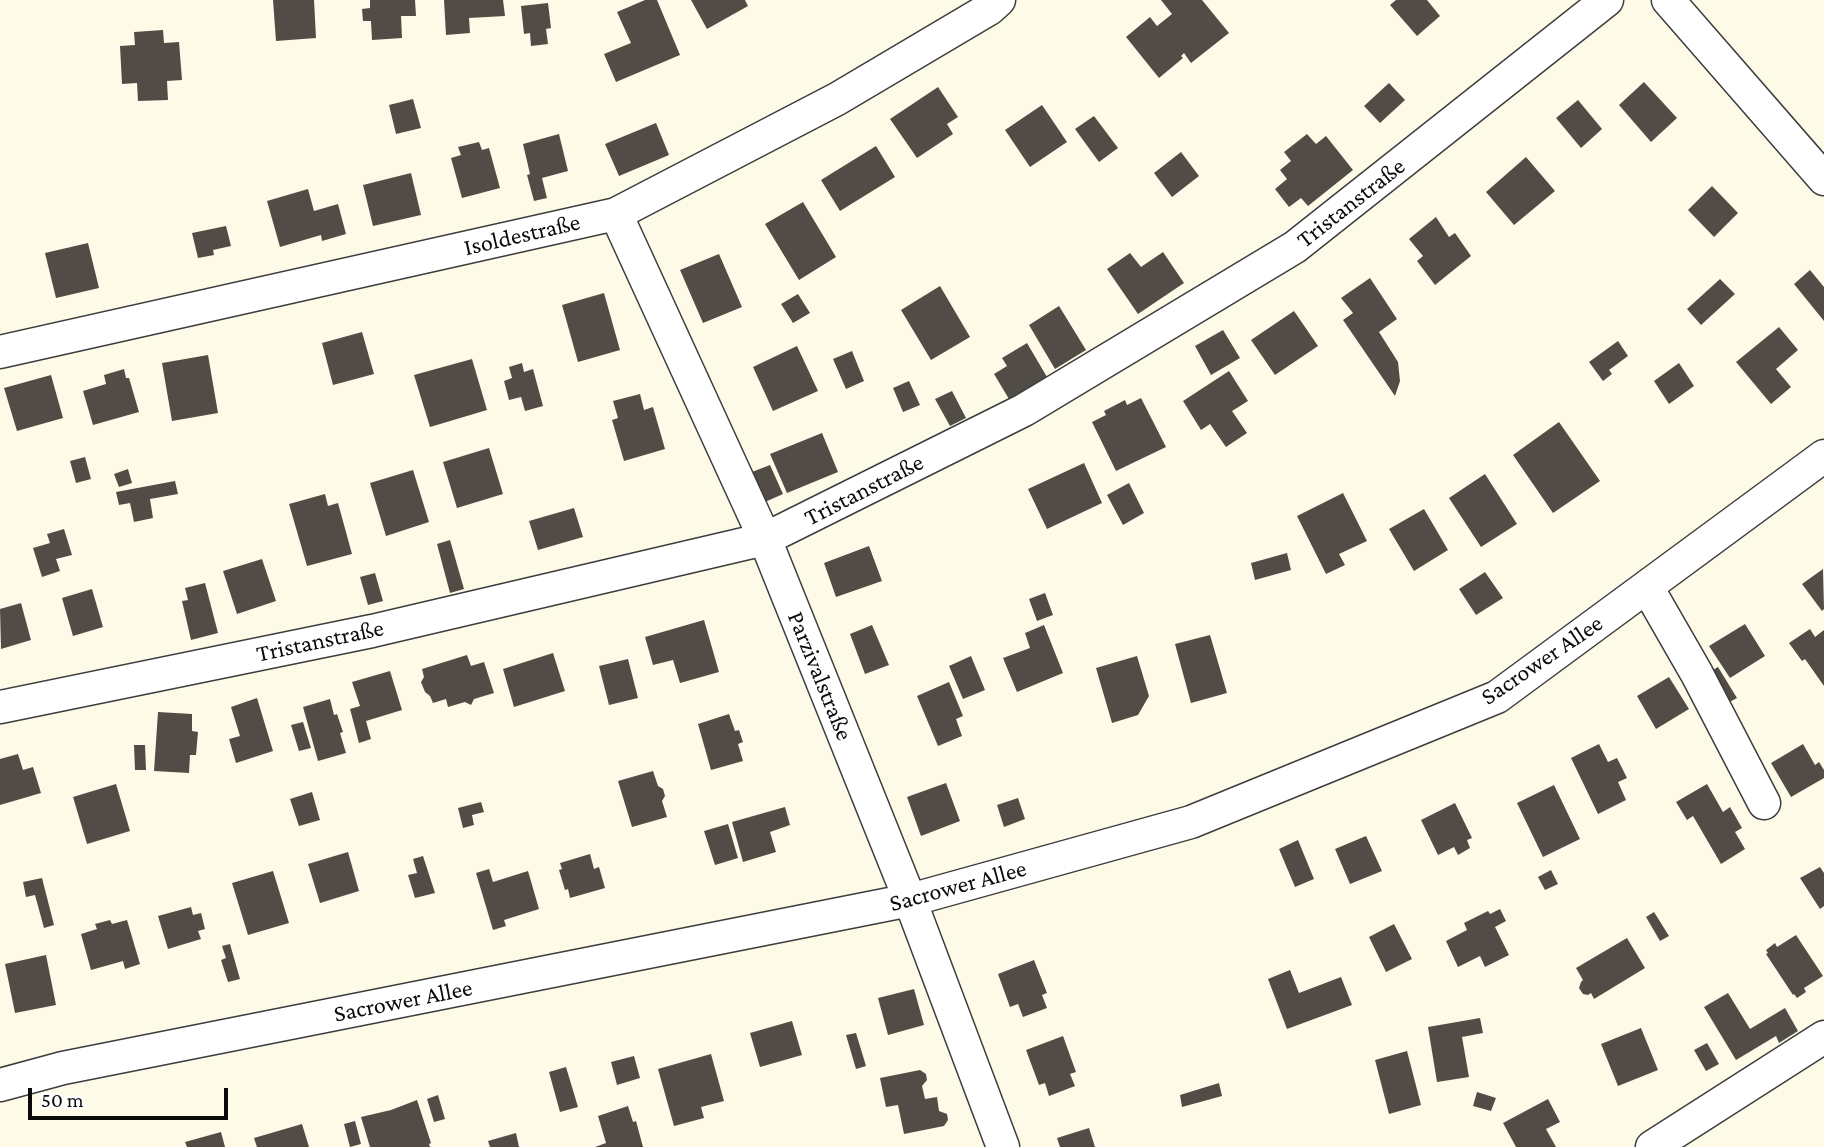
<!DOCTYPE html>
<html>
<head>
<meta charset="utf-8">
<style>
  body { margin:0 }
  #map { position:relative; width:1824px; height:1147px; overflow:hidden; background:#fefae8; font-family:"Crimson Pro",serif }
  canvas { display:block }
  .scale { position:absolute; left:28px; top:1088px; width:200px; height:32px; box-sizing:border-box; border:4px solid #0a0a0a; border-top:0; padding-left:9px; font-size:21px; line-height:24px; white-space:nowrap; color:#0a0a0a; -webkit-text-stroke:5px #fff; paint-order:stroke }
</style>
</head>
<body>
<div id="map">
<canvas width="1824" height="1147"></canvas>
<div class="scale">50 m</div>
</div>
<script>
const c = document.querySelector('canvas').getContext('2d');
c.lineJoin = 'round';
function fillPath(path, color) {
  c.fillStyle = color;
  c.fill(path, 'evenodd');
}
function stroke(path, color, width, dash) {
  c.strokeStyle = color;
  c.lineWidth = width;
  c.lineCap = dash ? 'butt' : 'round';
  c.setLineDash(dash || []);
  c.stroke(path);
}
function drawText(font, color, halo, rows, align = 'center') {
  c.font = font + ' "Crimson Pro",serif';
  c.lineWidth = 7;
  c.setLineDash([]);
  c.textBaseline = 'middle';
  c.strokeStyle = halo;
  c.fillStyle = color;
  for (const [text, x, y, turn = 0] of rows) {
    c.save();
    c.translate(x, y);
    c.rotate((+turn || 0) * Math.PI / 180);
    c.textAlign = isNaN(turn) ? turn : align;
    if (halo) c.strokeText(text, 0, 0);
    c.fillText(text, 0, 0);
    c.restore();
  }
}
fillPath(new Path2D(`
  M273 0H314L316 38 276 41Z
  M370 0H415L416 16H401L402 38 372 40 371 21H363L362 9 370 8Z
  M444 0H503L505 16 469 18 470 33 446 35Z
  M645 0H657L680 55 616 82 604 54 631 43 617 12Z
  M691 0H745L748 6 707 29Z
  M1161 0H1202L1229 33 1191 63 1184 53 1181 56 1183 58 1159 78 1126 37 1150 17 1157 26 1172 14Z
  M1396 0H1427L1440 16 1417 36 1390 5Z
  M548 3 551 28 546 29 548 44 531 46 530 33 524 34 521 6Z
  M163 30 164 43 179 42 182 80 167 81 168 100 138 101 137 83 122 84 120 46 135 45 134 32Z
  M1644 82 1677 118 1651 142 1619 105Z
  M1389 83 1405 100 1380 123 1364 106Z
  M938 87 958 117 947 124 953 134 917 158 890 119Z
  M413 99 421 128 396 134 389 105Z
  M1578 100 1602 129 1581 148 1556 118Z
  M1042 105 1067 142 1030 167 1005 130Z
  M1094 116 1118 148 1099 162 1075 129Z
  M656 123 669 155 619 176 605 144Z
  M559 134 568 171 542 178 547 198 534 201 527 175 530 174 523 144Z
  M1307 134 1316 144 1326 136 1353 170 1308 206 1301 198 1289 207 1275 189 1287 179 1280 170 1291 161 1284 152Z
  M479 142 482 150 489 148 500 188 462 198 451 158 461 155 458 147Z
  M876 146 895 177 840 211 821 180Z
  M1181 152 1199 176 1172 197 1154 173Z
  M1526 157 1555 191 1514 225 1486 192Z
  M411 173 421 215 373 226 363 185Z
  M1712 186 1738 213 1714 237 1688 210Z
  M308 189 314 211 338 204 346 234 322 241 321 235 280 247 267 201Z
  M803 202 836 257 799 280 765 224Z
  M1436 217 1449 237 1455 233 1471 256 1435 285 1417 261 1423 256 1409 239Z
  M226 226 231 246 213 250 214 255 198 258 192 233Z
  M88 243 99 288 56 298 45 253Z
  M1163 252 1184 283 1138 314 1107 269 1130 253 1141 267Z
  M719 254 742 307 703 323 680 270Z
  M1810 270 1824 287V321L1794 284Z
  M1370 278 1397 319 1379 332 1398 362 1400 381 1395 396 1343 320 1353 313 1341 298Z
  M1720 279 1735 294 1701 325 1687 309Z
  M940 286 970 337 931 360 901 310Z
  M604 293 620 350 578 362 562 305Z
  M798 294 810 313 793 323 781 304Z
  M1059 306 1086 350 1055 369 1029 325Z
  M1294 311 1318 346 1275 375 1251 340Z
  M1779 327 1798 350 1776 369 1791 387 1771 404 1736 362Z
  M1223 330 1240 358 1211 375 1195 346Z
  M362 332 374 374 333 385 322 343Z
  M1618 341 1628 356 1609 370 1612 374 1603 381 1589 362Z
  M1027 343 1047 377 1009 399 994 374 1007 366 1002 358Z
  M797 346 818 391 773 411 753 367Z
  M852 351 864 381 846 389 833 359Z
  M208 355 218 413 172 421 162 363Z
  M472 359 487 410 430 427 414 375Z
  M522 363 524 372 533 369 543 406 525 411 521 397 509 400 504 381 512 378 509 367Z
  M1679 363 1694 386 1669 404 1654 381Z
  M124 369 126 378H129L139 412 93 425 83 391 106 384 104 375Z
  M1229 371 1248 401 1232 411 1247 433 1226 447 1210 424 1201 430 1183 401Z
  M51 375 63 418 17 431 4 388Z
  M909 381 920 405 903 412 893 388Z
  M952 391 966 418 950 426 935 399Z
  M640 394 644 410 653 407 665 449 624 461 612 420 618 418 613 401Z
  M1141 398 1166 447 1116 471 1092 422 1106 415 1104 411 1125 400 1127 405Z
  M1559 422 1600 481 1553 513 1513 455Z
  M822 433 838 472 787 493 770 454Z
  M489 448 503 494 457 508 443 462Z
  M85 457 91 479 76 483 70 461Z
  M1084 463 1102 503 1047 529 1028 489Z
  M770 465 783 494 765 502 752 472Z
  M128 469 132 483 119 487 114 474Z
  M413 470 429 522 386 536 370 483Z
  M1485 474 1517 524 1481 547 1449 498Z
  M175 481 178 494 150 499 153 518 134 522 130 503 119 505 116 492Z
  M1129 483 1144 513 1123 525 1107 495Z
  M1343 493 1367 541 1339 554 1345 565 1326 574 1297 516Z
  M325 494 328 506 338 503 352 554 307 566 289 504Z
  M574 508 583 537 538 550 529 521Z
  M1424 509 1448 550 1414 571 1389 529Z
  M64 529 72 555 56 559 60 571 42 577 33 548 50 543 47 534Z
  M450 540 464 589 450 593 437 544Z
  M869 546 882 581 836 597 824 563Z
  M1287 553 1291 570 1255 580 1251 563Z
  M262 559 276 601 237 614 223 571Z
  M1823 569 1824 609 1822 611 1802 584Z
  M1485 572 1503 598 1476 615 1459 589Z
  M375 573 383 601 368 605 360 577Z
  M205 583 218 633 191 640 182 601 188 600 185 588Z
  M92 589 103 627 73 636 62 598Z
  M1045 593 1053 615 1037 621 1029 599Z
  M21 603 31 640 1 649 0 609Z
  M704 620 719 672 680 683 673 660 653 665 645 637Z
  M1745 624 1765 656 1730 678 1709 646Z
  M872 625 889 665 865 674 850 634Z
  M1044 625 1063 673 1017 692 1003 658 1030 648 1025 633Z
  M1810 629 1815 637 1824 630V686L1805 659 1802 661 1789 643Z
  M1210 635 1227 693 1191 703 1175 644Z
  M553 653 565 691 514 707 503 669Z
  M467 655 471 666 484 662 494 693 474 699 471 705 465 702 448 707 446 699 433 703 430 696 425 692 421 682 424 677 422 669Z
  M971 656 985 690 963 699 949 666Z
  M1137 656 1149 696 1138 715 1112 723 1096 668Z
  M628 659 638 698 609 705 599 666Z
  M1718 667 1737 698 1724 705 1706 674Z
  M390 671 402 710 366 721 371 739 359 743 350 709 360 706 352 682Z
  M1669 677 1689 709 1656 729 1637 696Z
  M949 682 963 716 956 719 962 736 938 746 917 696Z
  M257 698 273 751 236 763 229 739 240 736 231 707Z
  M330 699 334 715 337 714 343 732 340 733 346 753 318 761 303 707Z
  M158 712 192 714V731L198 732 196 755H190L189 773 154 771Z
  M729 714 735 731 739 730 743 742 738 744 743 761 711 770 698 724Z
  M303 722 311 748 299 751 291 725Z
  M1599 744 1608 762 1617 758 1627 778 1618 782 1626 800 1598 814 1571 758Z
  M1803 744 1815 765 1819 762 1824 770V778L1791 797 1771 763Z
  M134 745H145L146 770H135Z
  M18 754 23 770 33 767 41 793 0 805V759Z
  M653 771 658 786 663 789 665 796 662 801 667 817 632 827 618 781Z
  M946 783 960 821 921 836 907 797Z
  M116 784 130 831 87 844 73 797Z
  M1707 784 1723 812 1730 807 1742 828 1735 832 1745 849 1721 864 1693 816 1687 820 1676 802Z
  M1554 785 1580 839 1543 857 1517 803Z
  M312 792 320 820 299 826 290 799Z
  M1018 798 1025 819 1004 827 997 805Z
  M481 802 484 812 472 815 474 825 463 828 458 808Z
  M1455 803 1472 838 1467 840 1470 848 1458 855 1454 847 1438 855 1421 820Z
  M785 807 790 825 770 832 776 852 743 862 732 822Z
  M728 824 738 858 715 865 704 831Z
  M1366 836 1382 871 1350 884 1335 849Z
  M1298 840 1314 879 1295 887 1279 849Z
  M348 852 359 891 320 903 308 864Z
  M590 854 594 869 599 867 605 888 570 898 568 889 565 890 559 870 562 869 560 863Z
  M423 856 435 893 415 898 408 875 417 873 413 859Z
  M1820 867 1824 873V906L1820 909 1800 878Z
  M489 869 493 882 528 871 539 909 504 920 506 926 493 930 476 873Z
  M1551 870 1558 884 1545 890 1538 877Z
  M273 871 289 923 248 935 232 883Z
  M42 878 54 925 44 928 35 895 26 897 23 882Z
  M191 907 193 915 201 913 205 929 198 931 201 939 168 949 158 916Z
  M1500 909 1506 921 1495 927 1509 955 1485 967 1480 956 1458 967 1446 941 1467 930 1464 923 1488 911 1490 914Z
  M1654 912 1669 936 1660 941 1646 917Z
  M110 920 112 924 127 920 140 964 125 969 123 961 91 970 81 934 97 929 95 924Z
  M1394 924 1412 959 1386 972 1369 937Z
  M1796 935 1823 976 1804 988 1806 992 1797 998 1794 994 1793 995 1766 954 1768 953 1766 950 1775 943 1777 947Z
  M1627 938 1645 968 1594 999 1591 993 1588 995 1583 994 1579 988 1581 982 1583 980 1576 968Z
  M230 944 240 979 228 982 221 960 226 958 222 946Z
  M46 955 56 1005 15 1013 5 964Z
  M1034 960 1047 993 1042 995 1047 1008 1023 1017 1018 1004 1010 1007 998 974Z
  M1290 970 1299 993 1341 977 1352 1005 1287 1029 1268 979Z
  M914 989 924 1025 888 1035 878 998Z
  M1728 993 1750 1029 1785 1008 1798 1031 1779 1043 1776 1036 1736 1060 1704 1007Z
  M1480 1018 1483 1033 1462 1037 1469 1077 1437 1082 1428 1027Z
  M792 1021 802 1055 760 1067 750 1033Z
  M1641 1028 1658 1070 1618 1086 1601 1044Z
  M856 1033 866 1066 856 1069 846 1035Z
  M1063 1036 1076 1072 1070 1074 1075 1086 1049 1096 1045 1083 1039 1085 1026 1050Z
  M1707 1043 1719 1064 1706 1071 1694 1050Z
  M1407 1051 1421 1105 1389 1114 1375 1060Z
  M711 1054 724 1101 701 1107 704 1118 674 1126 658 1069Z
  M634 1056 640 1078 617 1085 611 1062Z
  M566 1067 578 1107 560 1112 549 1072Z
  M920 1070 926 1074 927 1080 922 1086 925 1099 937 1097 939 1111 947 1114 948 1120 944 1126 904 1134 898 1105 886 1107 880 1078Z
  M1219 1083 1222 1096 1182 1107 1180 1095Z
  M1477 1092 1496 1098 1491 1111 1473 1106Z
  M438 1095 445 1119 434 1122 427 1099Z
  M1548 1099 1560 1122 1546 1129 1556 1147H1516L1503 1123Z
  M417 1100 431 1143 429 1144 430 1147H370L361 1117 391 1110Z
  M628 1106 633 1122 636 1121 643 1147H595L606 1143 598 1116Z
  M355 1121 361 1144 350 1147 344 1124Z
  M302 1124 309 1147H257L254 1138Z
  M1089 1128 1095 1147H1060L1057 1138Z
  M221 1132 225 1147H187L185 1142Z
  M516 1133 519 1147H490L488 1141Z`), '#524c47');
const minor = new Path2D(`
  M1668 0 1824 179
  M616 214 765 539 910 900 1003 1147
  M0 352 616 214 837 99 989 9 999 0
  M1647 587 1697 674 1764 803
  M0 707 372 631 765 539 1024 410 1295 247 1607 0
  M0 1085 63 1068 910 900 1191 822 1497 697 1824 456
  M1652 1147 1824 1037`);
stroke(minor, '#3d3d3d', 35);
stroke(minor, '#fff', 32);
drawText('24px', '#0a0a0a', '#fff', [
  ["Tristanstraße",1351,203,-38],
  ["Isoldestraße",522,235,-13],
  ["Tristanstraße",864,490,-27],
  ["Tristanstraße",320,641,-12],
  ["Sacrower Allee",1542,660,-34],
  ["Parzivalstraße",820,676,68],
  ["Sacrower Allee",958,886,-15],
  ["Sacrower Allee",403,1001,-11]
]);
</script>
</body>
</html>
